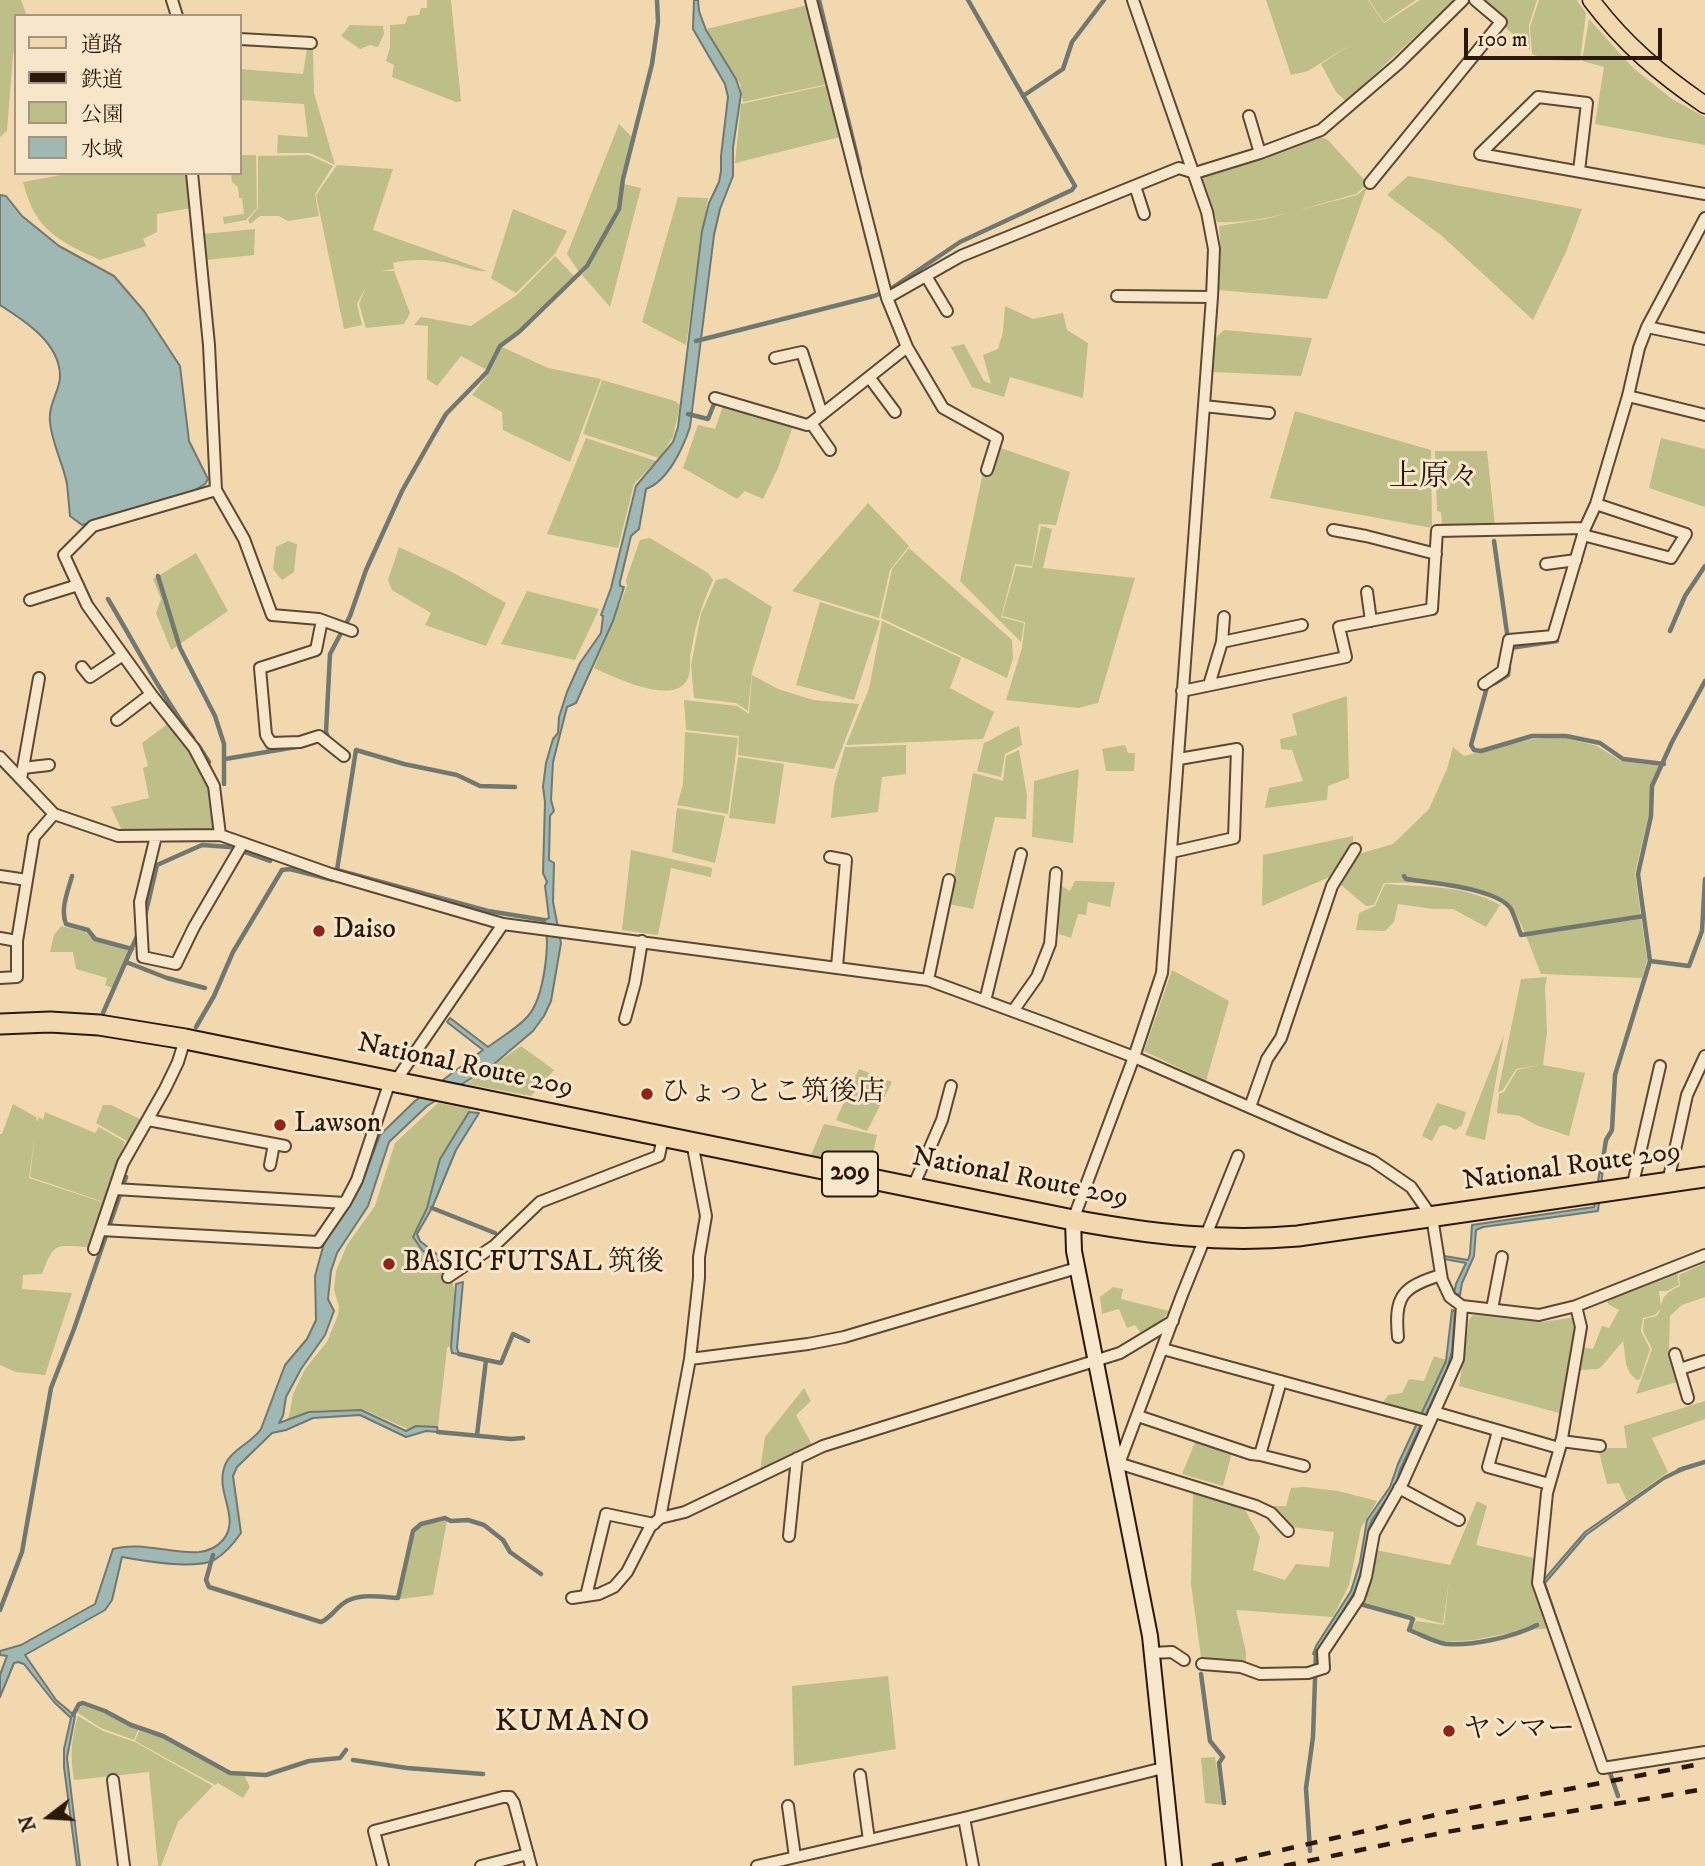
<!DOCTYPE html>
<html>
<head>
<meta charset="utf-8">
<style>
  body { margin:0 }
  #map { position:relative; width:1705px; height:1866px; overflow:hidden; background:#f2d8ae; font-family:"IM FELL DW Pica","Noto Serif JP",serif }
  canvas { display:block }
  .legend { position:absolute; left:14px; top:14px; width:228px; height:161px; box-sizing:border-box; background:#f7e6ca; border:2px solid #a5947e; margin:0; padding:9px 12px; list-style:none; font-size:21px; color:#2a180c }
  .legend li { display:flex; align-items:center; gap:14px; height:35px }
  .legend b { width:35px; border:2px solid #a5947e }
  .north { position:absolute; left:14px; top:1782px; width:70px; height:70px; -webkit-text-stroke:5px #f7e6ca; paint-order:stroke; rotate:253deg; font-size:19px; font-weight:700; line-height:28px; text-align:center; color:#2a180c }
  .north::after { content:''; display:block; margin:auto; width:24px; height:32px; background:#2a180c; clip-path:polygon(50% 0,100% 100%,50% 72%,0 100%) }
  .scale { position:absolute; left:1464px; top:28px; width:198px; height:32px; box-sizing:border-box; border:4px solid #2a180c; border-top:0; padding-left:9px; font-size:21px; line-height:24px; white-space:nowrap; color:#2a180c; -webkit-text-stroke:5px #f7e6ca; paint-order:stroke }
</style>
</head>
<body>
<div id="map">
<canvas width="1705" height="1866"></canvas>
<ul class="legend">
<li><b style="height:9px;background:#f2d8ae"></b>道路</li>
<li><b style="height:9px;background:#2a180c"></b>鉄道</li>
<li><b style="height:19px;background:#bdbe88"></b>公園</li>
<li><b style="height:19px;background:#9fb8b4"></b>水域</li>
</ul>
<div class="north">N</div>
<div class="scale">100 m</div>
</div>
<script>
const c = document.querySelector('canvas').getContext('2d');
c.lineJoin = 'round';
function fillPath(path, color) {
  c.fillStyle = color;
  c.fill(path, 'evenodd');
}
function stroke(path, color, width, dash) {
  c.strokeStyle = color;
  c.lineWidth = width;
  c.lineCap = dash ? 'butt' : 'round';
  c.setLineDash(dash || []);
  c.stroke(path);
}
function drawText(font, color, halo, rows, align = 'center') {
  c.font = font + ' "IM FELL DW Pica","Noto Serif JP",serif';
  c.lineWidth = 6;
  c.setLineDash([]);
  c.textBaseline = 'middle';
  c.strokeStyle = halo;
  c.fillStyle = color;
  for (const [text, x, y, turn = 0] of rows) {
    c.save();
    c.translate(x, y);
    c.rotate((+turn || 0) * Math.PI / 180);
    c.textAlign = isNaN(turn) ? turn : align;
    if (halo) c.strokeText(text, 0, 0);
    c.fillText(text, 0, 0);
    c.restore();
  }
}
fillPath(new Path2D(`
  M0 0H21L27 16H16V51L13 54 7 131 0 137Z
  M427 0H451L461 101 456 102 392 77 394 65 386 61 390 47V25L405 24 408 16 419 15 421 8H427Z
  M1266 0H1368L1384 23 1420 0H1454L1346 101 1336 92 1321 64 1356 41 1308 71 1291 75Z
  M1369 0H1416L1384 22Z
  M1484 0H1537L1529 25 1530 50 1505 27 1503 18Z
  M1539 0H1577L1586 13 1580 61 1548 60 1532 54 1530 27Z
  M808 5 828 84 743 102 740 84 706 29Z
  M1589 19 1633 68 1672 99 1705 117V145L1595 124 1604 67 1582 61Z
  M350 25 383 26 384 34 378 47 370 45 360 49 341 36Z
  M307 49 313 50 314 93 335 165 310 153H277L278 135 308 137 304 104 240 100V69L303 74Z
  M828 85 840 137 735 163 741 104Z
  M619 124 632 137 621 178 618 208 587 265 579 272 567 254Z
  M1319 136 1328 140 1368 184 1356 194C1313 205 1261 225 1217 222L1202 176 1275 154Z
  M240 155H256L257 208 246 220 224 224 223 217 244 214 242 198H239L238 187 232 182 231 173H240Z
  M309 155 333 166 315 194 319 216 288 221 279 216H260L250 224 248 220 258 208V156Z
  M337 165 393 169 373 230 487 271C475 272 465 267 454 264 436 260 411 258 393 263L394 269 381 271H394L410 313 404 324 366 328 359 304 366 287 357 304 362 325 344 329 316 195Z
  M72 173H188L191 208 157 214V232L143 239 146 246 100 260C57 240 35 230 23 182Z
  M1408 176 1582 209 1566 252 1533 320 1442 236 1387 195Z
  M624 184 641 188 610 307 582 275 589 267 620 210Z
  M1367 187 1327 299 1217 290 1221 254 1219 226 1265 219 1357 195Z
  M678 197 708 198 686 345 642 322Z
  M513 209 567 231 555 254 516 293 491 278Z
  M255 229 254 255 206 260 203 234Z
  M555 256 574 276 519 331 498 345 487 370 461 356 437 386 427 379 428 326 414 325 421 317 471 326 517 295Z
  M1005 306 1033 319 1063 313 1067 330 1088 343 1083 398 1010 377 1004 397 972 387 951 347 964 344 984 381 991 384 983 355 998 349 1003 332Z
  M1224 330 1312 338 1301 376 1213 372 1214 339Z
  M502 347 548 368 601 379 570 462 503 430 502 412 472 395 490 372Z
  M602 380 675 401 680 405 673 437 659 458 583 434Z
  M723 406 793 426 778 468 763 499 745 491 737 499 683 468 698 425 715 429Z
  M1295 411 1431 450 1432 528 1270 498Z
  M586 438 656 461 634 484 618 548 547 534Z
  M1661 438 1705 449V507L1649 488Z
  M989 444 1070 472 1056 525 1039 524 1032 566 1015 564 1001 617 1024 623 1021 642 960 581Z
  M1435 451H1487L1495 526H1442L1441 512 1437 511Z
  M868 503 909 546 890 570 879 618 792 591Z
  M1041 526 1052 529 1043 568 1135 578 1098 703 1078 708 1006 700 1022 648 1025 622 1002 616 1016 566 1032 568Z
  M650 538 708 573 713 580C701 606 696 624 691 652 689 659 691 671 688 678 676 708 612 676 594 668L627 586 626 580 640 540Z
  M288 541 297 544 294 572 282 580 273 569 276 547Z
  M399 547 454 573 506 603 486 646 425 625 431 613 392 590 388 580Z
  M909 548 1012 640 1013 658 1007 678 881 618 892 569Z
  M196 553 228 611 171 650 156 613 161 599 153 579Z
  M726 578 772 607 752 672 748 711 736 703 694 698 691 665 701 614 716 580Z
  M527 591 599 609 575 660 501 644Z
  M820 602 880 621 854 700 796 685Z
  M882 621 961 658 950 688 994 712 983 739 846 745 869 689Z
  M752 675 778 689 813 700 859 704 834 769 738 755 739 736 686 730 684 700 737 706 749 714Z
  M1347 696 1349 778 1328 786 1327 800 1265 808 1269 788 1303 781 1292 750 1281 749 1280 739 1297 735 1292 714Z
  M169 723 191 750 211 787 217 831 123 833 111 807 149 798 143 768 148 766 142 743Z
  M1019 726 1022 745 1005 754 1001 777 977 771 984 743C997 738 1005 730 1019 726Z
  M685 732 738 738 728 814 677 805 683 785Z
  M1562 737 1597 746 1621 761 1661 766 1651 785 1649 814 1635 873 1647 960 1642 978 1541 974C1535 959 1521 920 1513 910 1490 881 1418 882 1384 883L1374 905 1366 906 1340 884 1355 855 1393 844 1429 809 1447 769 1453 747 1464 756 1533 739Z
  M906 745V774L882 777 878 812 831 818 834 786 845 747Z
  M1125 745 1128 753H1135L1134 771H1106L1102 749Z
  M1019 750 1027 795 1026 819 995 817 973 909 949 904 973 773 1003 781 1006 756Z
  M738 757 784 764 775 824 729 818Z
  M1079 769 1073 843 1032 837 1034 781Z
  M677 808 725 816 715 863 672 852Z
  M1353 836V846L1334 875 1262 906 1263 855Z
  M631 850 712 868 711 877 671 868 658 935 622 930Z
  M1075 881 1115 882 1110 907 1088 902 1086 915 1078 914 1071 938 1059 934 1057 890 1060 885 1070 891Z
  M1385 884C1424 887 1465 885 1500 905L1486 927 1453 909H1433L1398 904 1394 922 1385 931 1356 930 1359 913 1375 906Z
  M61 926 86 932 90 937 129 951 112 988 105 985 107 978 76 969 73 952H50L54 935Z
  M1172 970 1229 1001 1206 1081 1144 1051Z
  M1547 977 1545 987 1547 1032 1543 1065 1585 1073 1569 1136 1536 1125 1520 1116 1497 1113 1499 1094 1504 1092 1517 1070 1540 1065 1516 1069 1503 1090 1498 1092 1521 979Z
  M1504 1035 1485 1140 1465 1135Z
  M521 1046 554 1070 531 1096 466 1084Z
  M859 1069 892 1082 867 1131 836 1120Z
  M438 1103 471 1109 440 1158 429 1201 413 1236C419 1253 435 1257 447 1270 460 1283 452 1326 451 1345L447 1348 438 1427 416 1425 408 1429 362 1409 311 1411 284 1422 289 1416 293 1394 305 1369 327 1342 338 1315 339 1306 334 1290 336 1271 347 1245 375 1206 395 1143Z
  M1437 1103 1466 1112 1462 1125 1455 1130 1445 1125 1440 1126 1432 1141 1422 1136Z
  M13 1104 36 1117 37 1122 39 1117 43 1120 45 1112 95 1133 99 1127 125 1142 104 1202 30 1177 35 1134 29 1178 105 1203 90 1247C55 1246 55 1240 42 1274L23 1275 22 1289 72 1293 45 1375 16 1372 0 1365V1134H2Z
  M103 1105H111L142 1120 127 1141 96 1123Z
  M824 1124 877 1135 870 1166 811 1155Z
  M1705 1263V1297L1682 1305 1670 1316 1669 1348 1677 1382 1636 1394 1652 1349 1643 1331 1644 1319 1657 1316 1661 1308 1655 1315 1643 1318 1641 1331 1650 1349 1640 1379 1637 1380C1623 1370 1626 1355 1623 1341L1602 1366 1598 1369 1578 1370 1581 1347 1593 1349 1602 1326 1609 1328 1619 1310 1608 1304 1607 1296 1674 1270 1677 1272 1679 1285 1667 1291H1659L1661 1307C1663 1294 1668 1292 1680 1286L1679 1275Z
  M1113 1287 1123 1289 1121 1299 1169 1311 1162 1321 1140 1332 1135 1325 1127 1328 1119 1309 1102 1314 1100 1297Z
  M1473 1315 1542 1322 1576 1317 1579 1328 1563 1414 1459 1386 1469 1320Z
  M1434 1356 1453 1362 1429 1418 1380 1406 1388 1395 1402 1393 1409 1379 1424 1381Z
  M804 1388 811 1401 796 1415 812 1445 760 1471 765 1437Z
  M1705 1401V1419L1652 1438 1645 1424 1668 1472 1627 1501 1619 1483 1607 1484 1598 1448H1627L1624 1426Z
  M1196 1440 1232 1452 1223 1486 1182 1474Z
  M1304 1487 1338 1491 1377 1501 1361 1528 1349 1585 1333 1617 1236 1610 1246 1652V1664L1201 1657 1191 1584 1193 1493 1244 1508 1260 1537 1253 1570 1285 1580 1296 1564 1329 1567 1334 1532 1291 1527 1270 1506H1286L1291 1488Z
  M1477 1501 1487 1506 1476 1545 1538 1559 1552 1628 1519 1631 1474 1640 1444 1642 1411 1629 1416 1621 1444 1625 1449 1580 1443 1624 1362 1602 1376 1550 1450 1565Z
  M444 1521H447L433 1595 400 1599 412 1536 422 1525Z
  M888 1676 896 1749 794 1766 792 1686Z
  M82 1705 102 1712 138 1730 134 1740 101 1728 78 1713 77 1711Z
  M78 1716 103 1731 135 1742 213 1786 178 1822 161 1866H158L149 1772 74 1780C70 1757 71 1738 78 1716Z
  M139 1731 162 1737 229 1775H244L250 1787 243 1798 218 1783 215 1785 135 1741Z
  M1215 1757 1222 1805 1205 1803 1201 1758Z`), '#bdbe88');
const water = new Path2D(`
  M694 0H698L699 11 706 30 736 79 741 94 733 147V176L720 209 714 235 690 427C683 448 668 481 646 489L639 529 631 536 620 582V586L624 587 613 621 576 703 567 707 553 762 551 800 554 811 550 816 549 860 554 863 553 902 561 943 551 1001 544 1016 533 1031 494 1064 427 1106 389 1142 368 1206 337 1253 331 1271 328 1299 334 1311 325 1335 301 1369 286 1397 283 1416 279 1423 309 1412 361 1410 406 1431 416 1426 437 1427 438 1432 426 1431 406 1437 360 1415 313 1418 286 1430 272 1433 237 1467 233 1476 241 1533C234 1543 225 1554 214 1560 194 1570 144 1561 122 1557L112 1600 105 1610 25 1655 56 1700 75 1716 67 1758 80 1866H77L64 1767V1749L71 1718 54 1702 24 1664 18 1662 14 1663 0 1697V1675L7 1656 0 1655V1651L21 1645 95 1604 113 1549C140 1541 171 1554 199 1552 208 1551 217 1547 223 1540 241 1519 216 1493 224 1468 229 1450 251 1444 261 1429L285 1365 307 1339 316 1320 315 1276 326 1236 360 1188 380 1135 415 1101 483 1050 447 1022 450 1018 488 1047C501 1037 518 1028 528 1016 544 998 551 942 544 920L549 918 545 886 547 882 543 873 545 802 543 787 546 763 553 739 558 733 559 717 567 692 580 663 601 633 603 616 601 615 611 588 636 486 673 442 678 427 702 231 709 203 719 182 721 171V156L728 97 725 84 693 29Z
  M0 195 6 196 22 216 59 246 114 276 144 311 180 366 189 441 208 479 205 484 190 493 82 525 70 516C69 506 68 494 67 484 63 463 52 444 50 422 48 404 60 391 60 376 60 343 24 320 0 305Z
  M469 1112 479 1113 456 1150 432 1208 417 1234 420 1241 452 1266 448 1269 422 1250 413 1237 427 1208 440 1159Z
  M1600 1169H1603L1598 1211 1483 1227 1476 1230 1474 1256 1462 1283 1460 1295 1454 1293 1456 1284 1466 1263 1444 1259V1256L1468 1260 1470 1254 1472 1225 1594 1207Z
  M463 1282 457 1348 459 1354 452 1353 451 1347 456 1284Z
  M1452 1310 1455 1311 1452 1351 1447 1369 1400 1470 1395 1487 1372 1520 1368 1531 1366 1557 1355 1591 1318 1654H1313L1316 1646 1351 1591 1360 1562 1367 1520 1390 1487 1398 1464 1446 1361Z
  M1684 1467 1685 1469 1664 1479 1586 1535 1545 1583 1567 1648 1565 1649 1542 1582 1585 1532 1664 1477Z`);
fillPath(water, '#9fb8b4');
stroke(water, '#707871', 2);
stroke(new Path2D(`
  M819 0 860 169
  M1023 96 1063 69 1072 42 1104 0
  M696 341 874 296 889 290 960 242 1072 190 1075 186 968 0
  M688 414 708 419 714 404
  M1494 541 1508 640
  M158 576 180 648 215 716 224 744V784
  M108 599C136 646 161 694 193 738
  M1670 631 1685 596 1705 566
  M1510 648 1557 641
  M1495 683 1508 675 1509 668
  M1487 687 1471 745 1474 750 1481 751 1532 736H1566L1600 743 1623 759 1664 764
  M329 740 326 732 330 654 350 616 366 570 402 491 432 438 446 414 487 372 500 346 519 332 587 266 619 209 623 179 652 64 658 22 657 0
  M198 745 209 762
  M225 759 296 747
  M515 787 480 786 457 775 404 764 356 750 337 870 488 911 544 920
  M72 876C68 891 60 909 66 924L88 930 95 939 132 949
  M1404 876 1406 879C1431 883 1497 888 1511 909 1515 917 1518 927 1521 935L1644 916
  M145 916 157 865 202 845 230 847 270 861
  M1650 961 1689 966 1702 931 1705 879
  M126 962 167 978 205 988
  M103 1013 138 934
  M196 1027 214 996 233 952 282 870 290 869 333 880
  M1601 1172 1606 1140 1612 1130 1615 1075 1650 961 1638 874 1651 816 1652 786 1672 742 1705 681
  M432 1208 495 1233
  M459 1354 486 1360
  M438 1432 511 1439 523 1438
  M477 1435 486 1360 501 1363 513 1334 528 1341
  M1679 1470 1705 1462
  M213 1555 206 1580 209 1587 321 1622C331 1618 337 1606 347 1601 362 1593 382 1597 398 1598L413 1531 421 1524 445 1518 451 1521 468 1520 484 1525 503 1540 510 1552 541 1574
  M1360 1604 1411 1618 1413 1619 1409 1630C1420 1634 1434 1642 1446 1644 1472 1646 1514 1637 1537 1625
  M0 1610 22 1552 51 1388 74 1329 126 1177
  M1201 1674 1210 1741 1223 1757 1219 1763 1224 1803
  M73 1715 79 1704 83 1703 105 1711 131 1725 163 1736 230 1773 266 1775 309 1761 340 1758 346 1750
  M353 1760 407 1768 483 1774
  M1608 1767 1618 1796
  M1310 1851 1306 1788 1313 1737 1316 1651`), '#707871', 4.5);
const street = new Path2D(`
  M172 0 177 16
  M811 0 887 298 907 347 943 408 997 438 987 470
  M240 39 311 43
  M1249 116 1260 153
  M1579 171 1587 103 1538 97 1480 154 1705 194
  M192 173 209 345 216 490 93 526 64 555 87 605 151 694 194 748 214 786 220 835
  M1370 183 1501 22 1475 0
  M1135 186 1144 214
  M926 276 947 311
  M1117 296 1212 297
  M887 298 961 256 1179 168 1195 173 1260 153 1321 130 1398 64 1463 0
  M1647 327 1705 339
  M775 358 802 352 822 414
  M869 377 895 412
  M1628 396 1705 415
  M715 398 807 425 811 423
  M1204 406 1269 413
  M830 450 811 423 907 347
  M216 490 244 539 272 615 319 619 352 631
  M1333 530 1366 536 1436 554
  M1583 535 1671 558 1686 534 1596 504
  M1546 564 1576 560
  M1367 592 1371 621
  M30 600 78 585
  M322 620 316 650 260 668 266 735 271 743 300 742 319 736 344 756
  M1222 642 1224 617
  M82 667 90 677 123 655
  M1484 684 1503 671 1509 640 1553 636 1585 528 1596 504 1628 396 1639 348 1647 327 1705 218
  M1209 685 1222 642 1302 625
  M1182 691 1346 657 1339 627 1432 609 1437 531 1585 528
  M117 720 151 694
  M0 757 54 814 118 836 220 835 331 874 503 924 928 980 1045 1023 1134 1057 1373 1161 1411 1187 1432 1217 1442 1280 1450 1297 1462 1306 1539 1315 1576 1306 1705 1255
  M23 768 49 765
  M21 779 39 678
  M156 836 140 902 143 957 176 964 194 927 243 843
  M1172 852 1234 838 1237 749 1179 759
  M830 857 846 860 837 967
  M0 876 27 880
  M0 938 17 941 34 837 54 814
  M0 978 17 977V941
  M928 980 949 880
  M985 1001 1021 854
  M1013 1011 1037 977 1050 944 1056 873
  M625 1019 635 983 642 941
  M395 1082 503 924
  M1250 1107 1267 1059 1281 1038 1332 886 1355 849
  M148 1120 285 1146
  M270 1165 274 1144
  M1668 1182 1687 1095 1705 1056
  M913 1187 942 1120 951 1086
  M1632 1188 1660 1066
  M115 1189 345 1203
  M1073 1220 1134 1057 1162 973 1212 297 1214 249 1207 212 1133 0
  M101 1230 318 1242 346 1201 357 1180 390 1081
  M94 1249 123 1163 165 1089 178 1062 185 1039
  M448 1277 494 1246 540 1202 659 1156 663 1137
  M1576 1306 1581 1327 1561 1444 1547 1493 1538 1583 1603 1768 1705 1752
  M1492 1309 1502 1257
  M1398 1337C1394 1296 1402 1287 1441 1275
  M1163 1349 1430 1422
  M1675 1354 1688 1398
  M690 1359 808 1344 844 1337 1077 1268
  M1680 1369 1705 1361
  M1281 1381 1260 1455 1304 1466
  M1434 1412 1559 1448
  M1138 1416 1251 1454 1260 1455
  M1498 1431 1488 1467 1549 1484
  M1561 1441 1600 1446
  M1121 1464 1256 1506 1271 1513 1288 1531
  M1117 1469 1182 1295 1238 1156
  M1399 1488 1459 1520
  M660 1518 690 1359 699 1278V1257L706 1216 692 1142
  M789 1536 797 1458
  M586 1596 606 1514 654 1524
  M572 1598 599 1594 614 1587 627 1572 650 1527 660 1518 685 1512 823 1446 1120 1353 1173 1321
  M1152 1653 1172 1652 1184 1660
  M1202 1664 1241 1667 1260 1674 1308 1673 1324 1668 1323 1652 1359 1598 1366 1577 1374 1533 1403 1482 1458 1359 1462 1306
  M860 1775 869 1840
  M113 1780 124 1866
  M788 1806 795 1857
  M964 1818 973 1866
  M383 1866 374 1831 503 1797H510L514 1803 531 1866
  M481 1866 528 1854
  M757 1866 964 1818 1163 1768`);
const secondary = new Path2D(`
  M1073 1220 1074 1251 1150 1636 1174 1866`);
const primary = new Path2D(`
  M1591 0C1624 44 1660 74 1705 105`);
const highway = new Path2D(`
  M0 1024 50 1022 99 1025 185 1039 1073 1220C1150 1234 1220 1243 1298 1236L1705 1177`);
stroke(street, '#5c4834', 14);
stroke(secondary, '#2a180c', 18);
stroke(primary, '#2a180c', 19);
stroke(highway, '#2a180c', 23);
stroke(street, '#f7e6ca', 10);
stroke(secondary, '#f7e6ca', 14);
stroke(primary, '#f2d8ae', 16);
stroke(highway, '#f2d8ae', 19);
stroke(new Path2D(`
  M1212 1866 1444 1813 1705 1763
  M1284 1866 1446 1832 1705 1789`), '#2a180c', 4.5, [12, 12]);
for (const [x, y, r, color] of [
  [319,931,7,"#8f2418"],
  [647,1094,7,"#8f2418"],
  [280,1125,7,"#8f2418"],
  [389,1264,7,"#8f2418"],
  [1449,1731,7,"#8f2418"]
]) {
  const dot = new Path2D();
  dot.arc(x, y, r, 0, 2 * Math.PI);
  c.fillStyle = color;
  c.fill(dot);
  stroke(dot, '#f7e6ca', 2.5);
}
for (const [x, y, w] of [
  [850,1174,56]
]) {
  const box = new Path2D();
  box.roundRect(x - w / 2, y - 22.5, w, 45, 5);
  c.fillStyle = '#f7e6ca';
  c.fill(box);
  stroke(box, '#2a180c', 2);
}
drawText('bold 26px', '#2a180c', null, [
  ["209",850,1174]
]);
drawText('28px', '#2a180c', '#f7e6ca', [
  ["Daiso",333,931],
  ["ひょっとこ筑後店",661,1094],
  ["Lawson",294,1125],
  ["BASIC FUTSAL 筑後",403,1264],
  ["ヤンマー",1463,1731]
], 'left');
drawText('28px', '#2a180c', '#f7e6ca', [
  ["National Route 209",465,1067,12],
  ["National Route 209",1572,1168,-8],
  ["National Route 209",1020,1179,11]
]);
drawText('30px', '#2a180c', '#f7e6ca', [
  ["上原々",1434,479]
]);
c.letterSpacing = '2px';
drawText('32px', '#2a180c', '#f7e6ca', [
  ["KUMANO",573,1723]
]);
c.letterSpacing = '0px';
</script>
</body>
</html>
